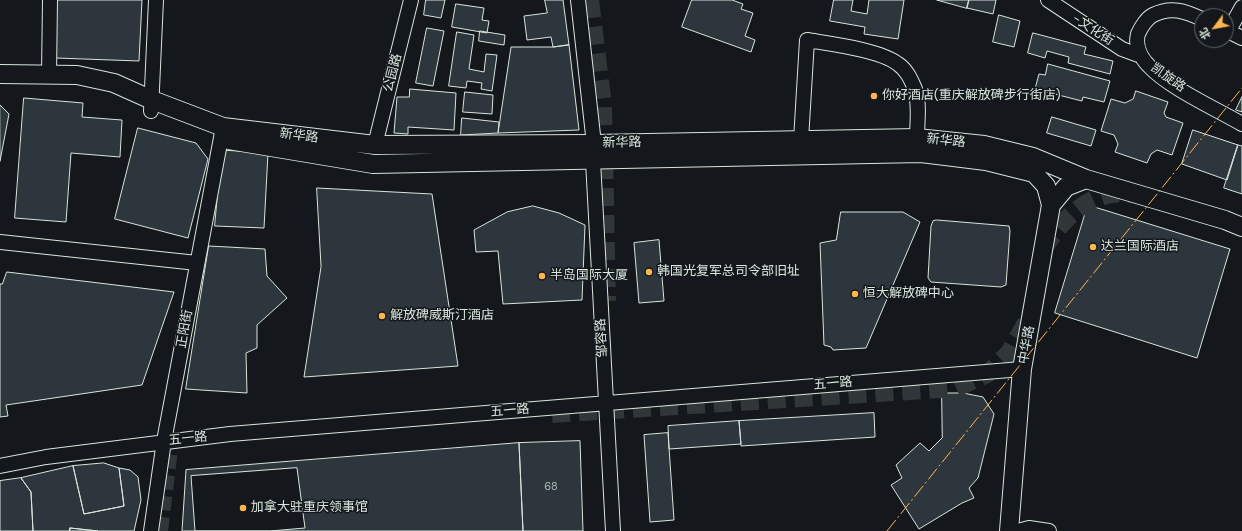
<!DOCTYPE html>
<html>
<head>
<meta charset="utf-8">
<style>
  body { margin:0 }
  #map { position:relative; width:1242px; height:531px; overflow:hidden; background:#14181c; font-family:"DM Sans","Noto Sans SC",sans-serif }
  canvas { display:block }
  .north { position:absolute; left:1194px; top:8px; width:40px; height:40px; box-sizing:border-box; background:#14181c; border:1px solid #626a69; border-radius:50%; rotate:238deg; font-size:11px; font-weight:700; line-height:16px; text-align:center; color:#d8e6dc }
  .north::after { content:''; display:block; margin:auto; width:14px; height:18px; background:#ffb74d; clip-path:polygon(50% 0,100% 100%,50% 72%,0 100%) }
</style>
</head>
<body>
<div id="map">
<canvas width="1242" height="531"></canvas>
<div class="north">北</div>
</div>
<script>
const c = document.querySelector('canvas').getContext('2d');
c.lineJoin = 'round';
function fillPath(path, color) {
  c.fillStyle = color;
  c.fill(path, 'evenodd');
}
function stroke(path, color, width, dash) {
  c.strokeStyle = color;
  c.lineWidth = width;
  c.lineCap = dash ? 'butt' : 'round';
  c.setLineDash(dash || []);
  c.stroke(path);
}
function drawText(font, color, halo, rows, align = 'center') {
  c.font = font + ' "DM Sans","Noto Sans SC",sans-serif';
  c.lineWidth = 3;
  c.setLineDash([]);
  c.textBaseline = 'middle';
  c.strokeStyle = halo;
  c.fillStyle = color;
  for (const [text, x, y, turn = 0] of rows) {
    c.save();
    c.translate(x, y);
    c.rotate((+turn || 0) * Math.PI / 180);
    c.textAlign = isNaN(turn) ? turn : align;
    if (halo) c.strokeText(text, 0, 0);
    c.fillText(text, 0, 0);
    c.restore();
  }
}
const building = new Path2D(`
  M57 0H142L139 61 56 58Z
  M426 0H445L441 18 424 15Z
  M545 0H563L569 45 553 47 551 37 527 40 524 16 547 13Z
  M692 0H732L743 4 741 9 753 13 745 36 755 40 751 52 682 27Z
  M834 0H853L851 11 867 14 869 0H904L898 39 864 34 865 27 830 21Z
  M937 0H969L967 8Z
  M969 0H996L993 14 967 8Z
  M456 4 484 8 482 20 489 21 487 33 452 27Z
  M999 15 1020 21 1014 47 993 42Z
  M427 28 444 31 433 86 416 83Z
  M480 31 505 35 504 45 479 41Z
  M457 32 474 35 469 69 484 72 486 54 497 55 492 91 481 89 482 83 467 81 466 88 449 86Z
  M1033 33 1086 47 1084 54 1113 61 1110 74 1068 63 1069 57 1047 51 1045 58 1028 53Z
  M569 45 579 130 498 133 511 47H553Z
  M1048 64 1110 81 1104 102 1083 97 1082 101 1035 89 1039 74 1045 75Z
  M410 89 456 93 454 130 408 127V134L394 133 397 97H409Z
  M1136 91 1168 102 1164 113 1166 117 1183 123 1172 155 1157 150 1151 154 1147 163 1115 152 1118 144 1114 135 1101 131 1111 99 1125 103 1133 99Z
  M465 92 493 95 492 114 463 112Z
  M1242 97V112L1236 110Z
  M24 98 83 103 82 117 122 120 120 157 71 153 66 222 15 218Z
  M0 105 9 114 0 161Z
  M1052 117 1096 130 1091 146 1047 133Z
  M462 118 499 122 498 133 461 135Z
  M138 128 196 143 208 159 188 238 115 219Z
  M1193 130 1238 145 1227 180 1182 164Z
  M1238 145 1242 146V194L1224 188Z
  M222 150 268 153 264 228 215 226Z
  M317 188 432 194 458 366 304 377 321 267Z
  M1088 205 1230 249 1197 358 1055 313Z
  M533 206 559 213 585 225 582 300 503 304 498 251 476 252 474 230 507 212Z
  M841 212H903L920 222 866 348 833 350 831 347 824 345 820 243 836 240Z
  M937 220 1009 226 1010 231 1006 285 1001 287 931 282 928 278 931 226 933 221Z
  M659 240 664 301 639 303 634 243Z
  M209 246 265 249 267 276 287 298 257 325V348L246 353 247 393 186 389Z
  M7 272 174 292 142 385 6 405 8 416 0 417V284H2Z
  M942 393H963L983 397 994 414 978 478 969 488 974 498 962 503 919 529 891 485 902 478 896 465 920 443 929 451 942 438Z
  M874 413 875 437 741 446 739 421Z
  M739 421 741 444 669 449 668 426Z
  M668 433 674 520 650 522 644 435Z
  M580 441 583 531H523L519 443Z
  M519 443 523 531H182L186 470Z
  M104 463 119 468 124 506 84 514 73 466Z
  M73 466 84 514 124 506 119 468 130 470 138 477 141 500 134 531H98L70 528V531H33L31 492 21 478Z
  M297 468 305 528 270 531H195L191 476Z
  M21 478 31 492 33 531H0V481Z
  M70 528 98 531H70Z`);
fillPath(building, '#2c363c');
stroke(building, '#d8e6dc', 1);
stroke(new Path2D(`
  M161 531 172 441`), '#313739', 14, [14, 7]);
stroke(new Path2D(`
  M590 0 603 106 607 301
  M1043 250C1062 218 1092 188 1132 194
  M552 414 956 388 987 374 1009 353 1030 316`), '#313739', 18, [18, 9]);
const minor = new Path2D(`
  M578 0 594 144 593 161 613 531
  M1048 0 1122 49 1141 56
  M1202 19C1185 11 1171 6 1153 15 1147 18 1141 27 1138 34 1135 45 1140 57 1149 66 1168 87 1216 109 1242 124
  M1226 30 1242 38
  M1228 32 1242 7
  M49 75 50 0
  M151 111 156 0
  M801 140 807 40C831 44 880 50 898 64 907 70 911 80 915 89 920 104 917 123 917 138
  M375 145 411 0
  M0 242 197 263
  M0 466 46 457 230 434 1022 369
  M151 531 164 441 223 127
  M1018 531 1029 528 1049 531`);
const major = new Path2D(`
  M0 74 77 75 114 83 152 100 223 127 375 145 594 144 917 138 984 145 1033 157 1086 179 1225 220 1242 227
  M229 140 373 164 921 153 986 161 1034 173 1046 186 1051 205
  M1009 531 1022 369 1051 205 1066 187 1086 179`);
stroke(minor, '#d8e6dc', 16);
stroke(major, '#d8e6dc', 20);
stroke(minor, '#14181c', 14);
stroke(major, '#14181c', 18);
stroke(new Path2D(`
  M887 531 1242 88`), '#ffb74d', 1, [14, 3, 2, 3]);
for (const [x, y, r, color] of [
  [874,96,4,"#ffb74d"],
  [1093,247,4,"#ffb74d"],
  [649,272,4,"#ffb74d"],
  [542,276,4,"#ffb74d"],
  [855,294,4,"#ffb74d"],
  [382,316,4,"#ffb74d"],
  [243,508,4,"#ffb74d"]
]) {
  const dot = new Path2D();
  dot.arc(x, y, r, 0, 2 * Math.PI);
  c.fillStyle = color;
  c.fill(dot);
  stroke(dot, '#14181c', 1.5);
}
drawText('11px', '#adbab4', null, [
  ["68",551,487]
]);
drawText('13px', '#d8e6dc', '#14181c', [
  ["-文化街",1093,30,33],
  ["公园路",393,73,-76],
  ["凯旋路",1168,78,35],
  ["新华路",299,136,7],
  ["新华路",946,141,6],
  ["新华路",622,143,-1],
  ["正阳街",185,329,-80],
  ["邹容路",602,338,-93],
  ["中华路",1027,345,-80],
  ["五一路",833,384,-5],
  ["五一路",510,411,-5],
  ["五一路",188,439,-6]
]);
drawText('13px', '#d8e6dc', '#14181c', [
  ["你好酒店(重庆解放碑步行街店)",882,96],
  ["达兰国际酒店",1101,247],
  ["韩国光复军总司令部旧址",657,272],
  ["半岛国际大厦",550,276],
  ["恒大解放碑中心",863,294],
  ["解放碑威斯汀酒店",390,316],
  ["加拿大驻重庆领事馆",251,508]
], 'left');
</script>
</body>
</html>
